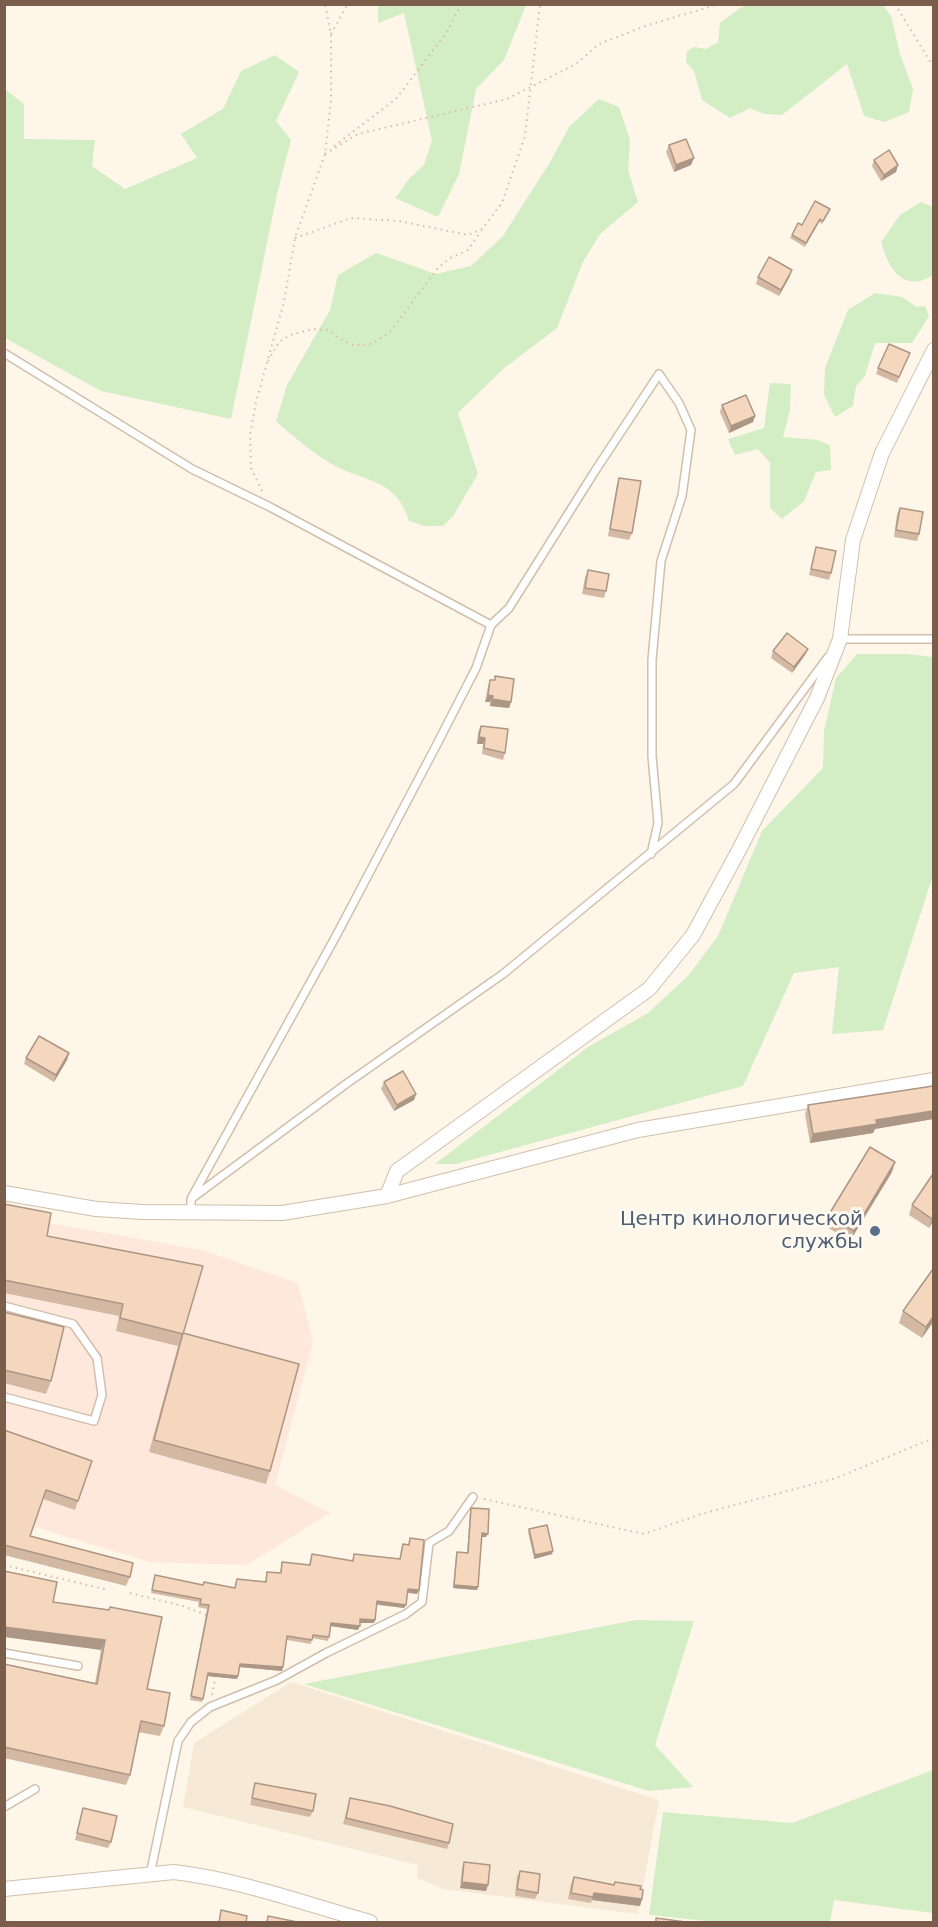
<!DOCTYPE html>
<html>
<head>
<meta charset="utf-8">
<style>
  body { margin:0 }
  #map { position:relative; width:938px; height:1927px; overflow:hidden; background:#fef6e8; font-family:"DejaVu Sans",sans-serif }
  canvas { display:block }
  .frame { position:absolute; inset:0; border:6px solid #7a5d4a; pointer-events:none }
</style>
</head>
<body>
<div id="map">
<canvas width="938" height="1927"></canvas>
<div class="frame"></div>
</div>
<script>
const c = document.querySelector('canvas').getContext('2d');
c.lineJoin = 'round';
function fillPath(path, color) {
  c.fillStyle = color;
  c.fill(path, 'evenodd');
}
function stroke(path, color, width, dash) {
  c.strokeStyle = color;
  c.lineWidth = width;
  c.lineCap = dash ? 'butt' : 'round';
  c.setLineDash(dash || []);
  c.stroke(path);
}
function drawText(font, color, halo, rows, align = 'center') {
  c.font = font + ' "DejaVu Sans",sans-serif';
  c.lineWidth = 6;
  c.setLineDash([]);
  c.textBaseline = 'middle';
  c.strokeStyle = halo;
  c.fillStyle = color;
  for (const [text, x, y, turn = 0] of rows) {
    c.save();
    c.translate(x, y);
    c.rotate((+turn || 0) * Math.PI / 180);
    c.textAlign = isNaN(turn) ? turn : align;
    if (halo) c.strokeText(text, 0, 0);
    c.fillText(text, 0, 0);
    c.restore();
  }
}
fillPath(new Path2D(`
  M291 1682 659 1800 638 1914 443 1889 417 1878 418 1865 183 1807 194 1743Z`), '#f6e9d6');
fillPath(new Path2D(`
  M4 1215 202 1250 298 1283 313 1342 275 1485 330 1513 247 1565 150 1562 5 1518Z`), '#fee8dc');
fillPath(new Path2D(`
  M378 5H526L504 60 476 89 459 174 438 217 395 198 410 178 424 165 432 141 404 13 378 23Z
  M748 5H883L891 16 900 54 913 89 909 112 884 122 864 116 847 64 782 115 764 114 750 108 730 118 702 100 694 71 686 62 687 51 694 47 706 49 718 42 720 23 740 8Z
  M275 55 299 72 276 121 291 140 277 194 231 419 101 391 5 338V89L24 104V139L95 140 92 166 125 189 197 158 181 134 223 109 241 71Z
  M599 99 619 107 630 140 628 170 638 202 600 234 583 262 557 328 503 369 458 413 478 474 453 516 443 526H424L409 521C397 482 371 482 339 468 319 458 292 436 276 421L287 385 330 310 338 275 376 253 436 274 471 266 503 236 552 159 569 127Z
  M921 202 933 207 934 275C929 277 924 280 920 281 897 286 886 260 881 242L900 215Z
  M875 293 902 297 917 307 925 306 929 316 912 343H875L865 376 856 386 853 406 835 417 824 395 825 368 848 310Z
  M770 383 791 384 790 410 783 437 817 440 830 445 831 470 816 472 804 501 782 519 770 508V463L758 449 735 455 728 439 764 428Z
  M857 654H906L933 657V875L883 1030 832 1034 839 967 794 973 743 1086 456 1164H435L588 1047 648 1013 688 976 718 936 762 831 823 768 824 731 836 678Z
  M636 1620 694 1621 655 1745 693 1787 649 1791 304 1684Z
  M933 1770V1913L834 1900 830 1922H717L649 1915 663 1812 792 1823Z`), '#d3edc5');
const lane = new Path2D(`
  M4 353 192 469 270 507 491 625 509 608 595 471 659 374 679 403 691 430 682 496 661 561 652 660V756L658 823 651 854
  M839 641 840 639H934
  M192 1197 336 936 436 746 476 668 491 625
  M191 1213V1199L346 1084 503 974 734 784 828 657
  M4 1306 73 1324 97 1358 102 1395 94 1421 4 1397
  M4 1653 78 1666
  M4 1807 35 1789
  M150 1875 178 1741 191 1722 210 1707 277 1680 326 1653 406 1614 422 1602 429 1543 449 1531 473 1497`);
const street = new Path2D(`
  M4 1193 96 1209 143 1212 282 1213 387 1196 638 1130 934 1080
  M387 1196 397 1171 649 989 693 935 739 850 817 698 840 639 853 540 882 453 934 350
  M4 1889 174 1872C241 1880 306 1904 370 1922`);
stroke(lane, '#d1bfac', 10);
stroke(street, '#d1bfac', 16);
stroke(new Path2D(`
  M895 4 934 68
  M331 34 348 4
  M334 146 396 99 447 32 461 4
  M325 154 358 134 507 99 576 64 599 44 648 25 720 4
  M295 238 351 218 399 221 468 235 482 229 502 203 525 136 540 4
  M268 361 279 342 290 335 313 329 329 330 338 338 353 345 372 344 390 332 438 268 450 258 468 250 481 231
  M262 491 251 468 250 435 256 402 284 302 295 238 325 154 331 101V34L325 4
  M484 1499 644 1534 701 1514 836 1478 934 1438
  M4 1565 108 1590
  M130 1593 183 1606 209 1616
  M212 1695 216 1674`), '#dbbaa0', 2, [1.5, 4.5]);
stroke(lane, '#fff', 7);
stroke(street, '#fff', 14);
fillPath(new Path2D(`
  M669 145 691 165 674 172 666 152Z
  M874 160 898 165 896 172 881 181 872 166Z
  M830 209 822 224 819 222 805 247 790 238 792 235Z
  M790 276 779 296 756 284 758 277Z
  M910 353 897 383 876 374 878 368Z
  M722 405 755 416 753 422 729 433 720 412Z
  M619 478 632 533 629 540 608 536 617 484Z
  M900 508 919 534 917 541 894 537 897 514Z
  M816 547 831 573 829 580 809 575Z
  M588 570 606 591 604 598 582 594 585 577Z
  M808 649 805 655 792 673 771 658 773 651Z
  M495 676 511 702 509 708 490 706V702H485L488 686 490 680H494Z
  M481 726 505 753 503 760 482 754 483 744H477L478 732Z
  M69 1053 67 1060 54 1082 24 1064 26 1058Z
  M384 1082 416 1094 414 1100 394 1111 381 1089Z
  M933 1086V1123V1119L875 1129 873 1133 810 1143 805 1114 808 1105Z
  M892 1172 850 1241 825 1226 828 1216Z
  M933 1174V1221L929 1228 909 1215 912 1205Z
  M4 1204 47 1236 183 1334 270 1471 266 1484 149 1452 178 1346 116 1331 119 1316 4 1293Z
  M903 1311 933 1322 922 1338 899 1323Z
  M4 1312 51 1381 46 1394 4 1383Z
  M4 1430 92 1461 75 1510 43 1499 30 1536 130 1577 126 1586 4 1555Z
  M471 1508 486 1537H482L477 1590 453 1588 456 1555 457 1552 467 1553 470 1511Z
  M529 1529 552 1554 534 1559 528 1532Z
  M410 1538 417 1594 407 1593 404 1608 377 1605 374 1623H360L358 1630 331 1626 328 1641 312 1638 311 1644 287 1640 282 1671 240 1667 237 1679 208 1676 202 1702 190 1700 207 1609 198 1607 199 1602 151 1593 155 1575 203 1585 235 1588 237 1579 265 1582 267 1572 280 1573 282 1562 309 1565 312 1554 352 1561 354 1554 400 1559 403 1544 408 1545Z
  M53 1602 109 1610 147 1689 164 1726 160 1736 138 1732 130 1775 126 1785 4 1758V1664L95 1683 101 1650Z
  M255 1783 313 1811 310 1817 250 1805Z
  M350 1798 449 1843 447 1849 343 1824Z
  M83 1808 111 1842 108 1848 75 1840Z
  M464 1862 486 1891 460 1888 462 1868Z
  M520 1871 538 1893 535 1899 515 1896 517 1877Z
  M574 1877 640 1889 642 1899 640 1906 592 1900 591 1903 568 1899 571 1884Z`), '#d3b9a3');
fillPath(new Path2D(`
  M694 158 691 165 674 172 676 165Z
  M898 165 896 172 881 181 884 175Z
  M792 270 790 276 779 296 781 290Z
  M755 416 753 422 729 433 731 426Z
  M808 649 805 655 792 673 794 667Z
  M488 695 493 696 490 702H485Z
  M492 699 511 702 509 708 490 706Z
  M479 737 485 738 483 744H477Z
  M69 1053 67 1060 54 1082 56 1075Z
  M416 1094 414 1100 394 1111 397 1105Z
  M933 1111V1119L875 1129 873 1133 810 1143 813 1134 876 1120Z
  M895 1162 892 1172 850 1241 854 1231Z
  M933 1217V1221L929 1228 932 1219Z
  M933 1317V1322L922 1338 926 1327Z
  M482 1533 488 1534 486 1537H481Z
  M553 1551 552 1554 534 1559 535 1555Z
  M454 1585 478 1587 477 1590 453 1588Z
  M408 1589 419 1590 417 1594 406 1592Z
  M377 1601 406 1605 404 1608 376 1604Z
  M360 1619 375 1620 374 1623H359Z
  M331 1623 360 1626 358 1630 330 1626Z
  M4 1627 105 1640 101 1650 4 1637Z
  M240 1664 283 1667 282 1671 239 1667Z
  M208 1673 238 1676 237 1679 207 1676Z
  M462 1882 488 1885 486 1891 460 1888Z
  M594 1893 642 1899 640 1906 592 1900Z`), '#ac9685');
const building = new Path2D(`
  M686 139 694 158 676 165 669 145Z
  M889 150 898 165 884 175 874 160Z
  M815 201 830 209 823 221 820 219 806 243 792 235 798 223 802 225Z
  M769 257 792 270 781 290 758 277Z
  M889 344 910 353 899 377 878 368Z
  M746 395 755 416 731 426 722 405Z
  M619 478 641 481 632 533 610 529Z
  M900 508 923 512 919 534 896 530Z
  M816 547 836 551 831 573 811 569Z
  M588 570 609 574 606 591 585 588Z
  M787 633 808 649 794 667 773 651Z
  M495 676 514 679 511 702 492 699 493 696 488 695 490 680H495Z
  M481 726 508 729 505 753 484 748 485 738 479 737Z
  M39 1036 69 1053 56 1075 26 1058Z
  M403 1071 416 1094 397 1105 384 1082Z
  M933 1086V1111L876 1120 877 1124 813 1134 808 1105Z
  M870 1147 895 1162 854 1231 828 1216Z
  M933 1174V1217L932 1219 912 1205Z
  M4 1204 51 1213 47 1236 203 1266 183 1334 120 1318 123 1304 4 1280Z
  M933 1269V1317L926 1327 903 1311Z
  M4 1312 64 1327 51 1381 4 1370Z
  M183 1333 299 1364 270 1471 154 1440Z
  M4 1430 92 1461 78 1501 46 1490 30 1536 133 1563 130 1577 4 1545Z
  M471 1508 489 1509 488 1534 482 1533 478 1587 454 1585 457 1552 468 1553Z
  M547 1525 553 1551 535 1555 529 1529Z
  M410 1538 424 1540 419 1590 408 1589 406 1605 377 1601 375 1620 360 1619V1626L331 1623 329 1637 313 1635 312 1640 287 1636 283 1667 240 1664 238 1676 208 1673 203 1699 191 1696 209 1605 200 1604 201 1599 152 1590 155 1575 203 1585 204 1582 235 1588 237 1579 266 1582 267 1572 281 1573 282 1562 310 1565 312 1554 353 1561 354 1554 400 1559 403 1544 409 1545Z
  M4 1571 57 1582 53 1602 109 1610 110 1607 162 1617 147 1689 170 1693 164 1726 141 1721 130 1775 4 1747V1664L97 1684 105 1640 4 1627Z
  M255 1783 316 1794 313 1811 252 1798Z
  M350 1798 390 1806 453 1824 449 1843 346 1818Z
  M83 1808 117 1816 111 1842 77 1833Z
  M464 1862 490 1865 488 1885 462 1882Z
  M520 1871 540 1874 538 1893 517 1889Z
  M574 1877 614 1885 615 1882 641 1886 640 1889 643 1890 642 1899 594 1893 593 1897 571 1893Z
  M221 1910 247 1916 246 1923H219Z
  M268 1916 302 1923H267Z
  M656 1918 693 1923H656Z`);
fillPath(building, '#f5d7be');
stroke(building, '#ac9685', 1.5);
for (const [x, y, r, color] of [
  [875,1231,6,"#5c6f8a"]
]) {
  const dot = new Path2D();
  dot.arc(x, y, r, 0, 2 * Math.PI);
  c.fillStyle = color;
  c.fill(dot);
  stroke(dot, '#fffaf0', 2);
}
drawText('20px', '#4e5e75', '#fffaf0', [
  ["Центр кинологической",863,1220],
  ["службы",863,1243]
], 'right');
</script>
</body>
</html>
